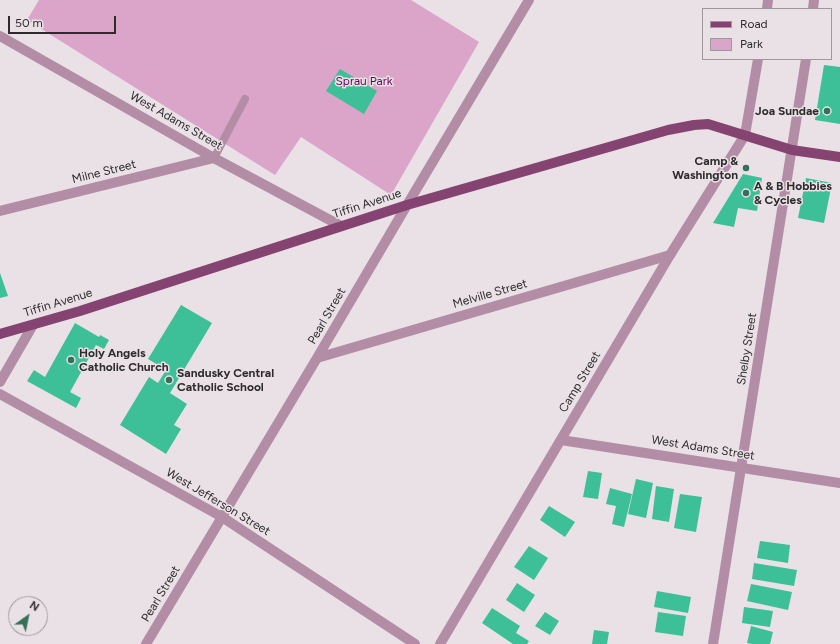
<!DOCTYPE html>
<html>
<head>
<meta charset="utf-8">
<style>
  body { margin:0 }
  #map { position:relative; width:840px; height:644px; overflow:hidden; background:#e9e1e6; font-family:Figtree,sans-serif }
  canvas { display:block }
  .legend { position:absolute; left:702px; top:8px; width:130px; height:52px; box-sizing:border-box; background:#e9e1e6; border:1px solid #9e989c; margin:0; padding:5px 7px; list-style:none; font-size:12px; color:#2e2b2d }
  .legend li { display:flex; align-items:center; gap:8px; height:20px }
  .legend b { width:20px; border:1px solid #9e989c }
  .north { position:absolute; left:8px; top:596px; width:40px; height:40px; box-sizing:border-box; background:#e9e1e6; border:1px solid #9e989c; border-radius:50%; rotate:33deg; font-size:11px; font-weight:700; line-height:16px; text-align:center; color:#2e2b2d }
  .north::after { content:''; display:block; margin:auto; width:14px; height:18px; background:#34705a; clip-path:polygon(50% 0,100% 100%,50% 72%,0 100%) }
  .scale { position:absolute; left:8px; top:16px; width:108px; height:18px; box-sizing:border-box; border:2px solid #2e2b2d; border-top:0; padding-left:5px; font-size:12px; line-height:14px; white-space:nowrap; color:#2e2b2d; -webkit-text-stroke:3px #e9e1e6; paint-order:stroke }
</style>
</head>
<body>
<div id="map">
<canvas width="840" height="644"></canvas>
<ul class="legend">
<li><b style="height:5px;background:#854372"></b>Road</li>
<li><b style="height:11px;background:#daa5c8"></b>Park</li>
</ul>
<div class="north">N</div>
<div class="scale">50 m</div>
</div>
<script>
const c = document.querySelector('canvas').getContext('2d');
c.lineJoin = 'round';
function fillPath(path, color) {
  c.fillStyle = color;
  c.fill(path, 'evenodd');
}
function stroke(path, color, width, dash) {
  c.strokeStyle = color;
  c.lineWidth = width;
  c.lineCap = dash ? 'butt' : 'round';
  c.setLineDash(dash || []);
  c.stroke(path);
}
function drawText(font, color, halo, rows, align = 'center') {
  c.font = font + ' Figtree,sans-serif';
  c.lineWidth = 3;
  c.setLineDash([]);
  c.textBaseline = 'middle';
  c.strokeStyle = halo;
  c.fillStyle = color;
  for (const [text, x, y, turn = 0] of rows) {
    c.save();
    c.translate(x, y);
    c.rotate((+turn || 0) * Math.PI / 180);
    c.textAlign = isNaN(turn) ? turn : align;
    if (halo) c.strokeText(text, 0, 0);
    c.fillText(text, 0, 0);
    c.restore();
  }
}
fillPath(new Path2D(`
  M39 0H411L479 42 391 195 301 137 275 175 27 20Z`), '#daa5c8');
fillPath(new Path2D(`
  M824 65 840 67V124L815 120Z
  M340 69 377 91 364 114 326 91Z
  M743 174 762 178 757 211 738 208 734 227 713 223Z
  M806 178 832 183 824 223 798 218Z
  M0 273 8 296 0 298Z
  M181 305 212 323 170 393 187 404 174 425 181 429 166 454 120 425 149 377 158 383 166 370 148 359Z
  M75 323 99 337 100 335 109 340 104 349 96 345 70 392 81 398 76 408 27 381 34 370 45 377Z
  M588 471 602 473 598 499 583 497Z
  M636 479 653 483 646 518 628 514Z
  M656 486 674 489 669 522 652 519Z
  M610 488 632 494 624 527 612 524 616 506 606 504Z
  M680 494 702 497 696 532 674 528Z
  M549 506 575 522 565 537 540 520Z
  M760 541 790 545 788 563 757 558Z
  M529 546 548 558 534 580 514 567Z
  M754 563 797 570 794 586 752 579Z
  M517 583 535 595 524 612 506 600Z
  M751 584 792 592 788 610 747 601Z
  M657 591 691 597 688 613 654 607Z
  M744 607 773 611 770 627 742 623Z
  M492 608 520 626 516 633 529 641 527 644H513L482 623Z
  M545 612 559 621 550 635 535 626Z
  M658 612 686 616 683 636 655 632Z
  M751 626 773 632 770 644H752L747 643Z
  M594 630 609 632 607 644H592Z`), '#3dbf97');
stroke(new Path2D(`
  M214 158 245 99`), '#b38da6', 8);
stroke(new Path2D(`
  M767 9 768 0
  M813 9 814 0
  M0 36 214 158 341 226
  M745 135 758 59
  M0 211 214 158
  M317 358 670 255
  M0 382 33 325
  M0 394 222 517 415 644
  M146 644 317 358 407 205 529 0
  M713 644 806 59`), '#b38da6', 10);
stroke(new Path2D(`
  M561 440 840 483
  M440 644 670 255 745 135`), '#b38da6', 10);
stroke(new Path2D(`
  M0 334 80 311 407 205 668 130 694 125 708 124 792 150 840 157`), '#854372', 10);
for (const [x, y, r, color] of [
  [827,111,4,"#34705a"],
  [746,168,4,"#34705a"],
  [746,193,4,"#34705a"],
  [71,360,4,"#34705a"],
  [169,380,4,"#34705a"]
]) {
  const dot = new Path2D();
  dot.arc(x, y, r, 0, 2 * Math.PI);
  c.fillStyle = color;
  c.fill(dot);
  stroke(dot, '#e9e1e6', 1.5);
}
drawText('12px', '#6b0056', '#e9e1e6', [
  ["Sprau Park",364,81]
]);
drawText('bold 12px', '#2e2b2d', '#e9e1e6', [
  ["Joa Sundae",819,111,"right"],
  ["Camp &",738,161,"right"],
  ["Washington",738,175,"right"],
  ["A & B Hobbies",754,186],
  ["& Cycles",754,200],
  ["Holy Angels",79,353],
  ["Catholic Church",79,367],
  ["Sandusky Central",177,373],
  ["Catholic School",177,387]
], 'left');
drawText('12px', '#2e2b2d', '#e9e1e6', [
  ["West Adams Street",176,121,30],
  ["Milne Street",104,172,-14],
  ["Tiffin Avenue",367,204,-18],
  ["Melville Street",490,294,-16],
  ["Tiffin Avenue",58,303,-17],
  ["Pearl Street",327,316,-60],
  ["Shelby Street",747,349,-81],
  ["Camp Street",580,382,-59],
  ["West Adams Street",703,448,9],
  ["West Jefferson Street",218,502,31],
  ["Pearl Street",161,594,-59]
]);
</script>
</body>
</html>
